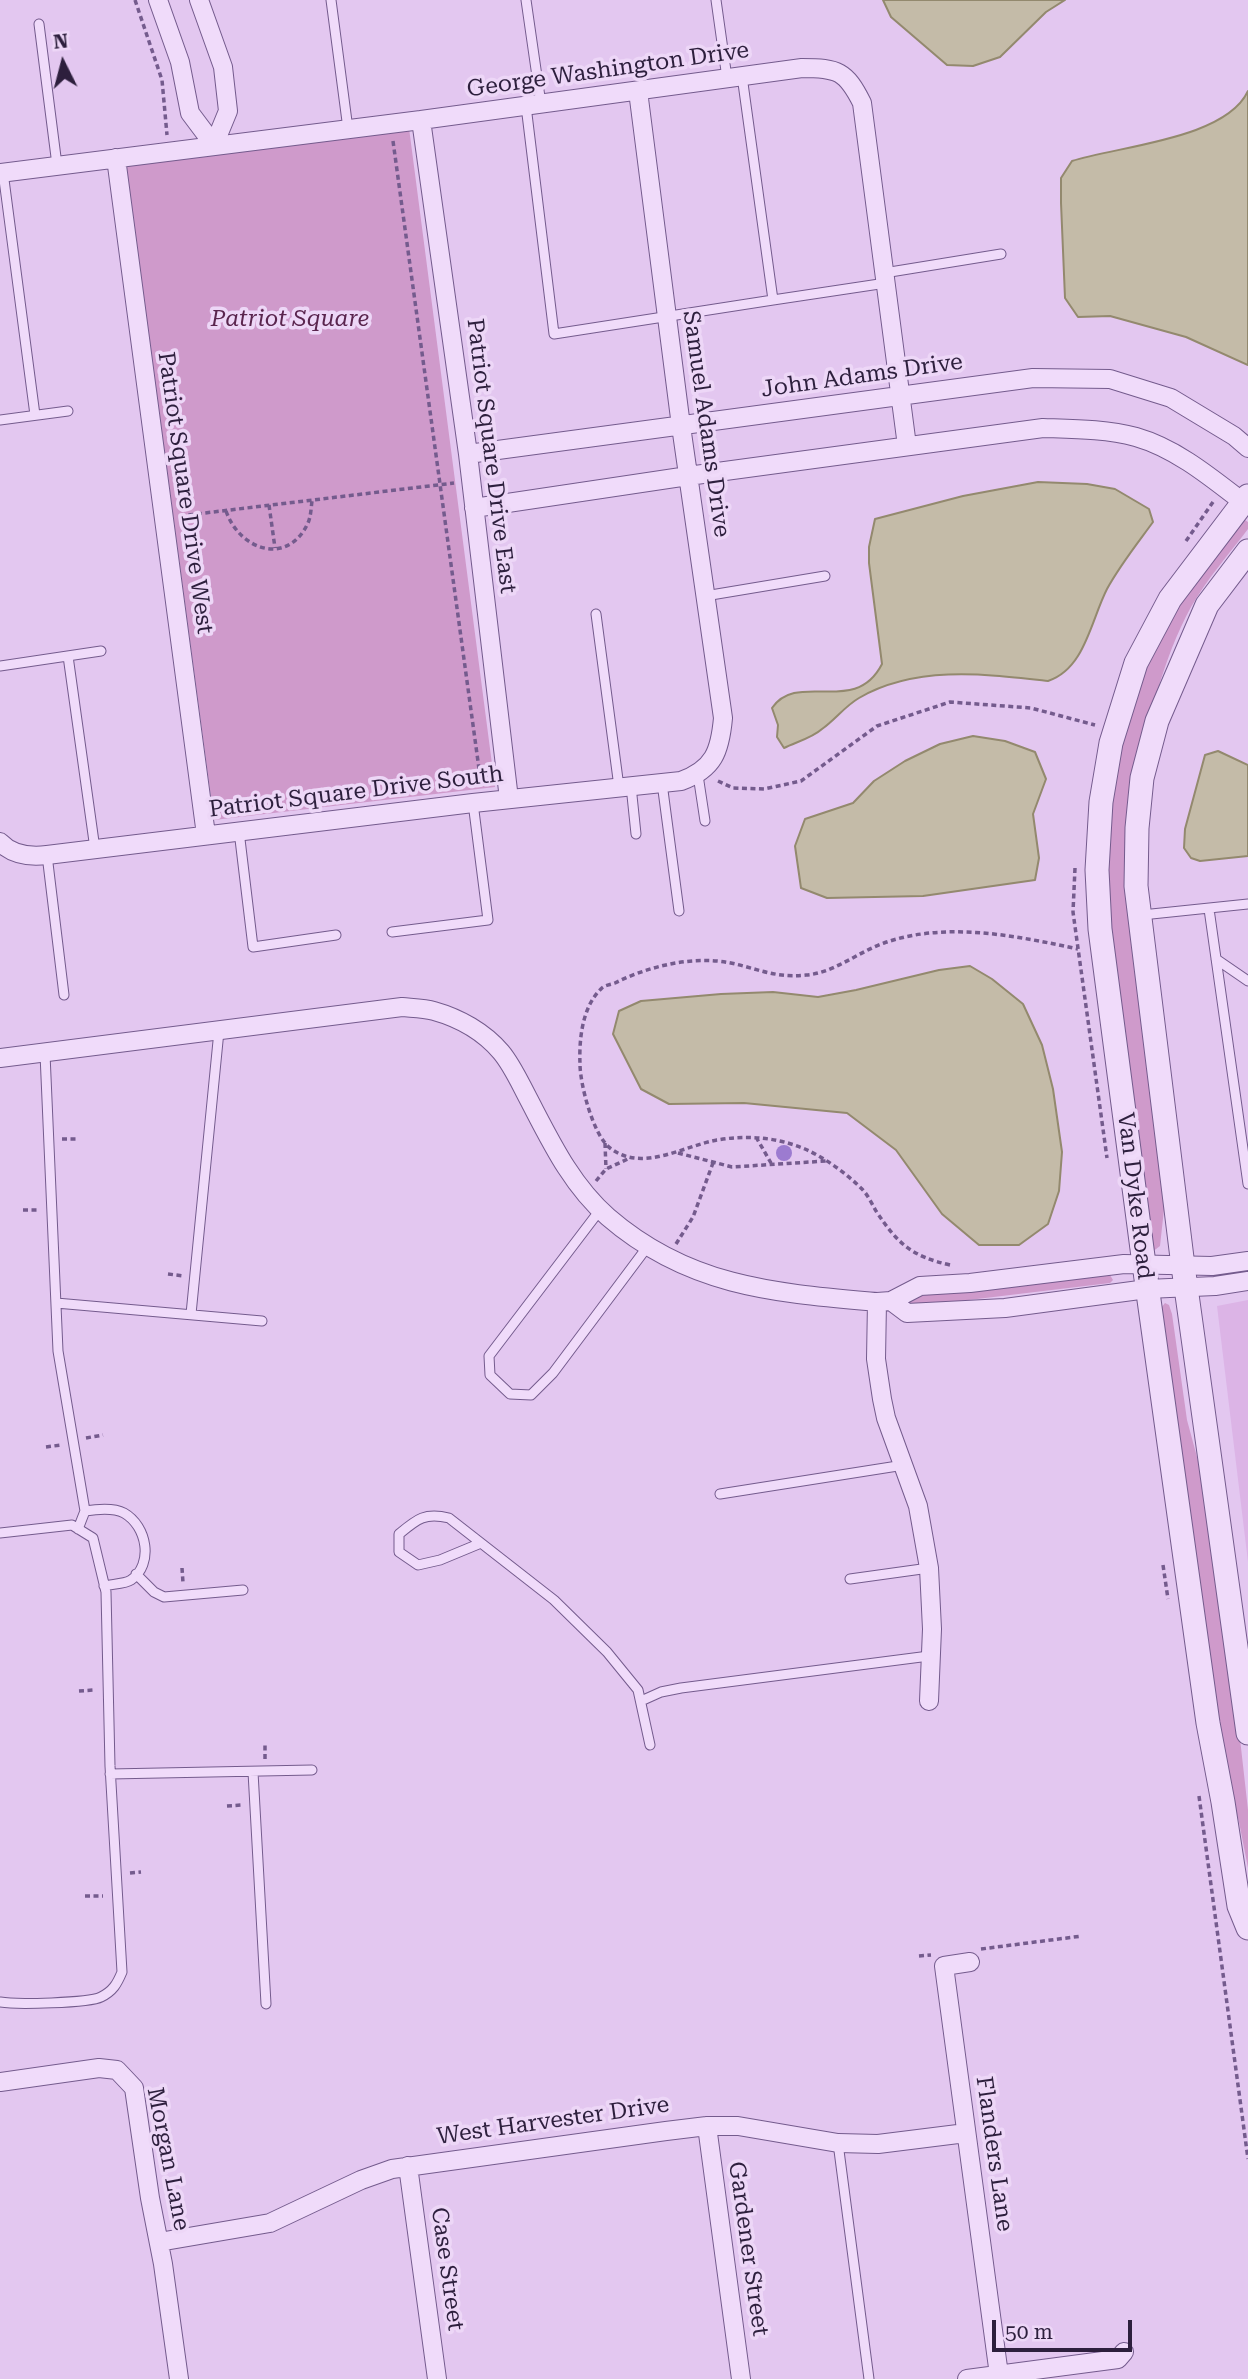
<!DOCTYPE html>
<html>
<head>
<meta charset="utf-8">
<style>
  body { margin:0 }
  #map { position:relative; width:1248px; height:2379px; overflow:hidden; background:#e3c7f0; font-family:"Roboto Serif",serif }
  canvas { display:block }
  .north { position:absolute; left:28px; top:28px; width:70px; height:70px; -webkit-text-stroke:5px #edd7f7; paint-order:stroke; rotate:354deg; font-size:19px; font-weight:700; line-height:28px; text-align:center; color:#2d1f3d }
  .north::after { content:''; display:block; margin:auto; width:24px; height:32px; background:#2d1f3d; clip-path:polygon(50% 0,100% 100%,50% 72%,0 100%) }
  .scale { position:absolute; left:992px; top:2320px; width:140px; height:32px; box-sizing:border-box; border:4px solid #2d1f3d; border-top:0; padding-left:9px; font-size:21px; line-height:24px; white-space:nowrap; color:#2d1f3d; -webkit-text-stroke:5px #edd7f7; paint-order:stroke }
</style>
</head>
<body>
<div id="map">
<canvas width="1248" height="2379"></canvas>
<div class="north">N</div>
<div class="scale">50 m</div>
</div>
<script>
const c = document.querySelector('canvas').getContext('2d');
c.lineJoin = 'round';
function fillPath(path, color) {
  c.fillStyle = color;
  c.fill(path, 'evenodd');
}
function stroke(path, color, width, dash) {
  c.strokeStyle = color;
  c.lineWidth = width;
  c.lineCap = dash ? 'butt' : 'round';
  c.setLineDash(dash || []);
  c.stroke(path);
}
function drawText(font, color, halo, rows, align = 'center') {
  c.font = font + ' "Roboto Serif",serif';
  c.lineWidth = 7;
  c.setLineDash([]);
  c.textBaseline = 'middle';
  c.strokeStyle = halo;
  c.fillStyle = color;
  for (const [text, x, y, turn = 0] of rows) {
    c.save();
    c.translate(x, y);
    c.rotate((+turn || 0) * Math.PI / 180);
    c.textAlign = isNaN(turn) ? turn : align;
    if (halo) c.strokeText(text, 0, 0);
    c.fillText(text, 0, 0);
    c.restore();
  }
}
fillPath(new Path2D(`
  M1248 1300V1562L1217 1306Z`), '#dcb4e6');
fillPath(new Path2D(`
  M409 128 495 787 214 820 126 164Z
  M1245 520 1248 522V529C1229 554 1207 579 1191 607 1162 660 1149 721 1135 780L1166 1191 1160 1246 1152 1252 1105 909 1111 775 1136 689 1166 623 1241 521Z
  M1110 1275 1113 1280 1110 1283 927 1305 906 1304 904 1299 916 1296 973 1291Z
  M1165 1303 1169 1305 1172 1314 1187 1420 1207 1494 1237 1712 1248 1810V1868L1239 1822 1214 1722 1161 1308Z`), '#cf9acb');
const water = new Path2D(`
  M883 0H1065L1046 12 1000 57 973 66 947 65 891 17Z
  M1248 91V365L1186 337 1110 316 1078 317 1065 298 1061 203V178L1072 161C1119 146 1226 139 1248 91Z
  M1038 482 1087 484 1115 489 1149 509 1153 522C1137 544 1120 565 1107 589 1091 620 1085 669 1048 681 985 674 916 665 859 698 845 706 835 720 822 729 812 738 796 742 784 748L777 737 778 725 772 708C798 670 855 717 882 664L869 563V547L875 519 963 496Z
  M973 736 1005 741 1035 752 1046 779 1033 814 1039 858 1035 880 923 896 827 898 801 888 795 846 805 819 853 803 874 781 905 761 940 744Z
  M1218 751 1248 765V856L1200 861 1191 858 1184 848 1185 829 1205 755Z
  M970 966 992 979 1023 1004 1042 1045 1053 1089 1062 1152 1059 1191 1048 1224 1019 1245H979L942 1214 896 1150 847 1113 744 1103 669 1104 641 1089 613 1034 619 1011 641 1001 721 994 773 992 818 997 856 990 939 970Z`);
fillPath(water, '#c4bba8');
stroke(water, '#93896e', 2);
fillPath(new Path2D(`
  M776 1153a8 8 0 1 1 16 0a8 8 0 1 1-16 0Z`), '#9c7bd0');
const service = new Path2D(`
  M331 0 348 129
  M526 0 541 104
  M716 0 727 78
  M39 24 57 165
  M526 106 554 334 773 300 742 76
  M3 172 35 415
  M884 273 1001 254
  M773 300 886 283
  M0 420 68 411
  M705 596 825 576
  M596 614 619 787
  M68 656 95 849
  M0 666 101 651
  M698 775 705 821
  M662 783 679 911
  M631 786 636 834
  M239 831 253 947 336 935
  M47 855 64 995
  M1209 909 1248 1184
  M1142 915 1248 904
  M392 932 488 920 473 803
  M1216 959 1248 981
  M45 1054 58 1351 85 1511
  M600 1210 489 1356 490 1375 510 1394 531 1395 553 1373 648 1246
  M56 1303 262 1321
  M191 1314 219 1031
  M720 1494 904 1465
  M78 1529 85 1511C97 1509 113 1507 124 1513 147 1526 154 1564 131 1580 125 1584 112 1584 104 1586
  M0 1533 72 1525 93 1538 106 1592 110 1766 122 1972C117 1984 113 1991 101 1997 89 2003 15 2005 0 2002
  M481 1543 440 1560 418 1565 399 1552V1534C417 1519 425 1512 449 1518L554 1600 607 1652 638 1690 650 1745
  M136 1574 154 1592 164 1597 243 1590
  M850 1579 929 1568
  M641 1701 661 1692 681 1688 929 1656
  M253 1772 266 2004
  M110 1774 312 1770
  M838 2143 869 2379`);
const minor = new Path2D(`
  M158 0 180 62 190 113 214 145
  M199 0 223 67 228 111 214 145
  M421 120 468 454 509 799
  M116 158 206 835
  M0 173 421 120 802 68C838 68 846 71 862 103L907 446
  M468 454 1033 378 1110 379 1171 398 1234 436 1248 448
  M474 508 688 476 1043 428C1074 429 1106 429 1136 437 1178 449 1214 480 1248 506
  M0 842C12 855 30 857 47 855L473 803 681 781C714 769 720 751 723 718L681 426 638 91
  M0 1058 402 1007C412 1008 424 1008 434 1011 459 1018 484 1032 501 1052 512 1065 520 1083 528 1098 550 1140 571 1185 608 1217 689 1287 775 1293 877 1302L891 1301 920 1286 970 1283 1124 1264 1212 1266 1248 1261
  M891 1301 907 1313 1005 1308 1147 1289 1215 1286 1248 1281
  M877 1302 876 1359 882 1399 886 1418 918 1506 929 1568 932 1629 929 1701
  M970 1962 944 1966 999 2375
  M0 2082 99 2068 117 2070 134 2088 150 2198 163 2264 179 2379
  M707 2126 741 2379
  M408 2166 437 2379
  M159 2242 270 2223 361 2180 392 2169 666 2131 707 2126H738L838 2143 878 2144 966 2133
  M967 2379 1118 2359 1124 2352`);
const tertiary = new Path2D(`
  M1248 496 1170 599 1136 663 1111 743 1101 802 1097 870 1100 929 1144 1264 1208 1723 1223 1802 1239 1906 1248 1928
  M1248 551 1207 605 1157 721 1142 778 1137 828 1136 886 1183 1266 1248 1733`);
stroke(service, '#745b8d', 11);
stroke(minor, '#745b8d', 20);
stroke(tertiary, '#745b8d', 25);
stroke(new Path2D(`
  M135 0 162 80 167 135
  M393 141 480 776 489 775
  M269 505 275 548
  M226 511C240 551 288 566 308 523 311 516 311 508 312 501
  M180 516 454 483
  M1186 541 1213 502
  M718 781 733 788 764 789 801 781 877 726 950 702 1031 708 1095 725
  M1075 868 1073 912 1107 1158
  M756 1137 771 1163
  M62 1139H79
  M605 1143 606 1169
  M678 1153 732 1167 826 1161
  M596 1181 606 1169 630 1158
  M23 1210H38
  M676 1244 693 1217 713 1163
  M950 1265C911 1256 898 1244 876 1211 872 1204 868 1195 862 1189 846 1173 825 1158 805 1149 776 1137 747 1135 717 1140 683 1146 642 1173 610 1148 593 1135 580 1084 580 1064 579 1040 582 1007 601 989 604 985 610 985 615 983 645 968 683 958 717 961 750 964 769 979 806 975 834 973 858 952 884 943 946 921 1017 936 1078 949
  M168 1274 184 1276
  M86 1438 103 1435
  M46 1447 61 1445
  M1163 1565 1168 1599
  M182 1568 183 1583
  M79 1691 94 1690
  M265 1759V1744
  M1199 1796 1248 2159
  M227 1806 242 1805
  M130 1873 141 1872
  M85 1896H103
  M981 1949 1082 1936
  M919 1956 931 1955`), '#745b8d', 3.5, [5, 3.5]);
stroke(service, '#f0dbfa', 9);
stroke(minor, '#f0dbfa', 18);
stroke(tertiary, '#f0dbfa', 23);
drawText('23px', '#2d1f3d', '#edd7f7', [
  ["George Washington Drive",608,70,-8],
  ["John Adams Drive",862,376,-8],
  ["Samuel Adams Drive",706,424,82],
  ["Patriot Square Drive East",491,456,83],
  ["Patriot Square Drive West",185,493,82],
  ["Patriot Square Drive South",356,792,-7],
  ["Van Dyke Road",1135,1196,83],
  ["West Harvester Drive",553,2121,-8],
  ["Flanders Lane",994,2154,82],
  ["Morgan Lane",168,2159,79],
  ["Gardener Street",748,2249,82],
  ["Case Street",447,2269,82]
]);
drawText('italic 23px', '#5a254e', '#edd7f7', [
  ["Patriot Square",290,319]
]);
</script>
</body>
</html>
